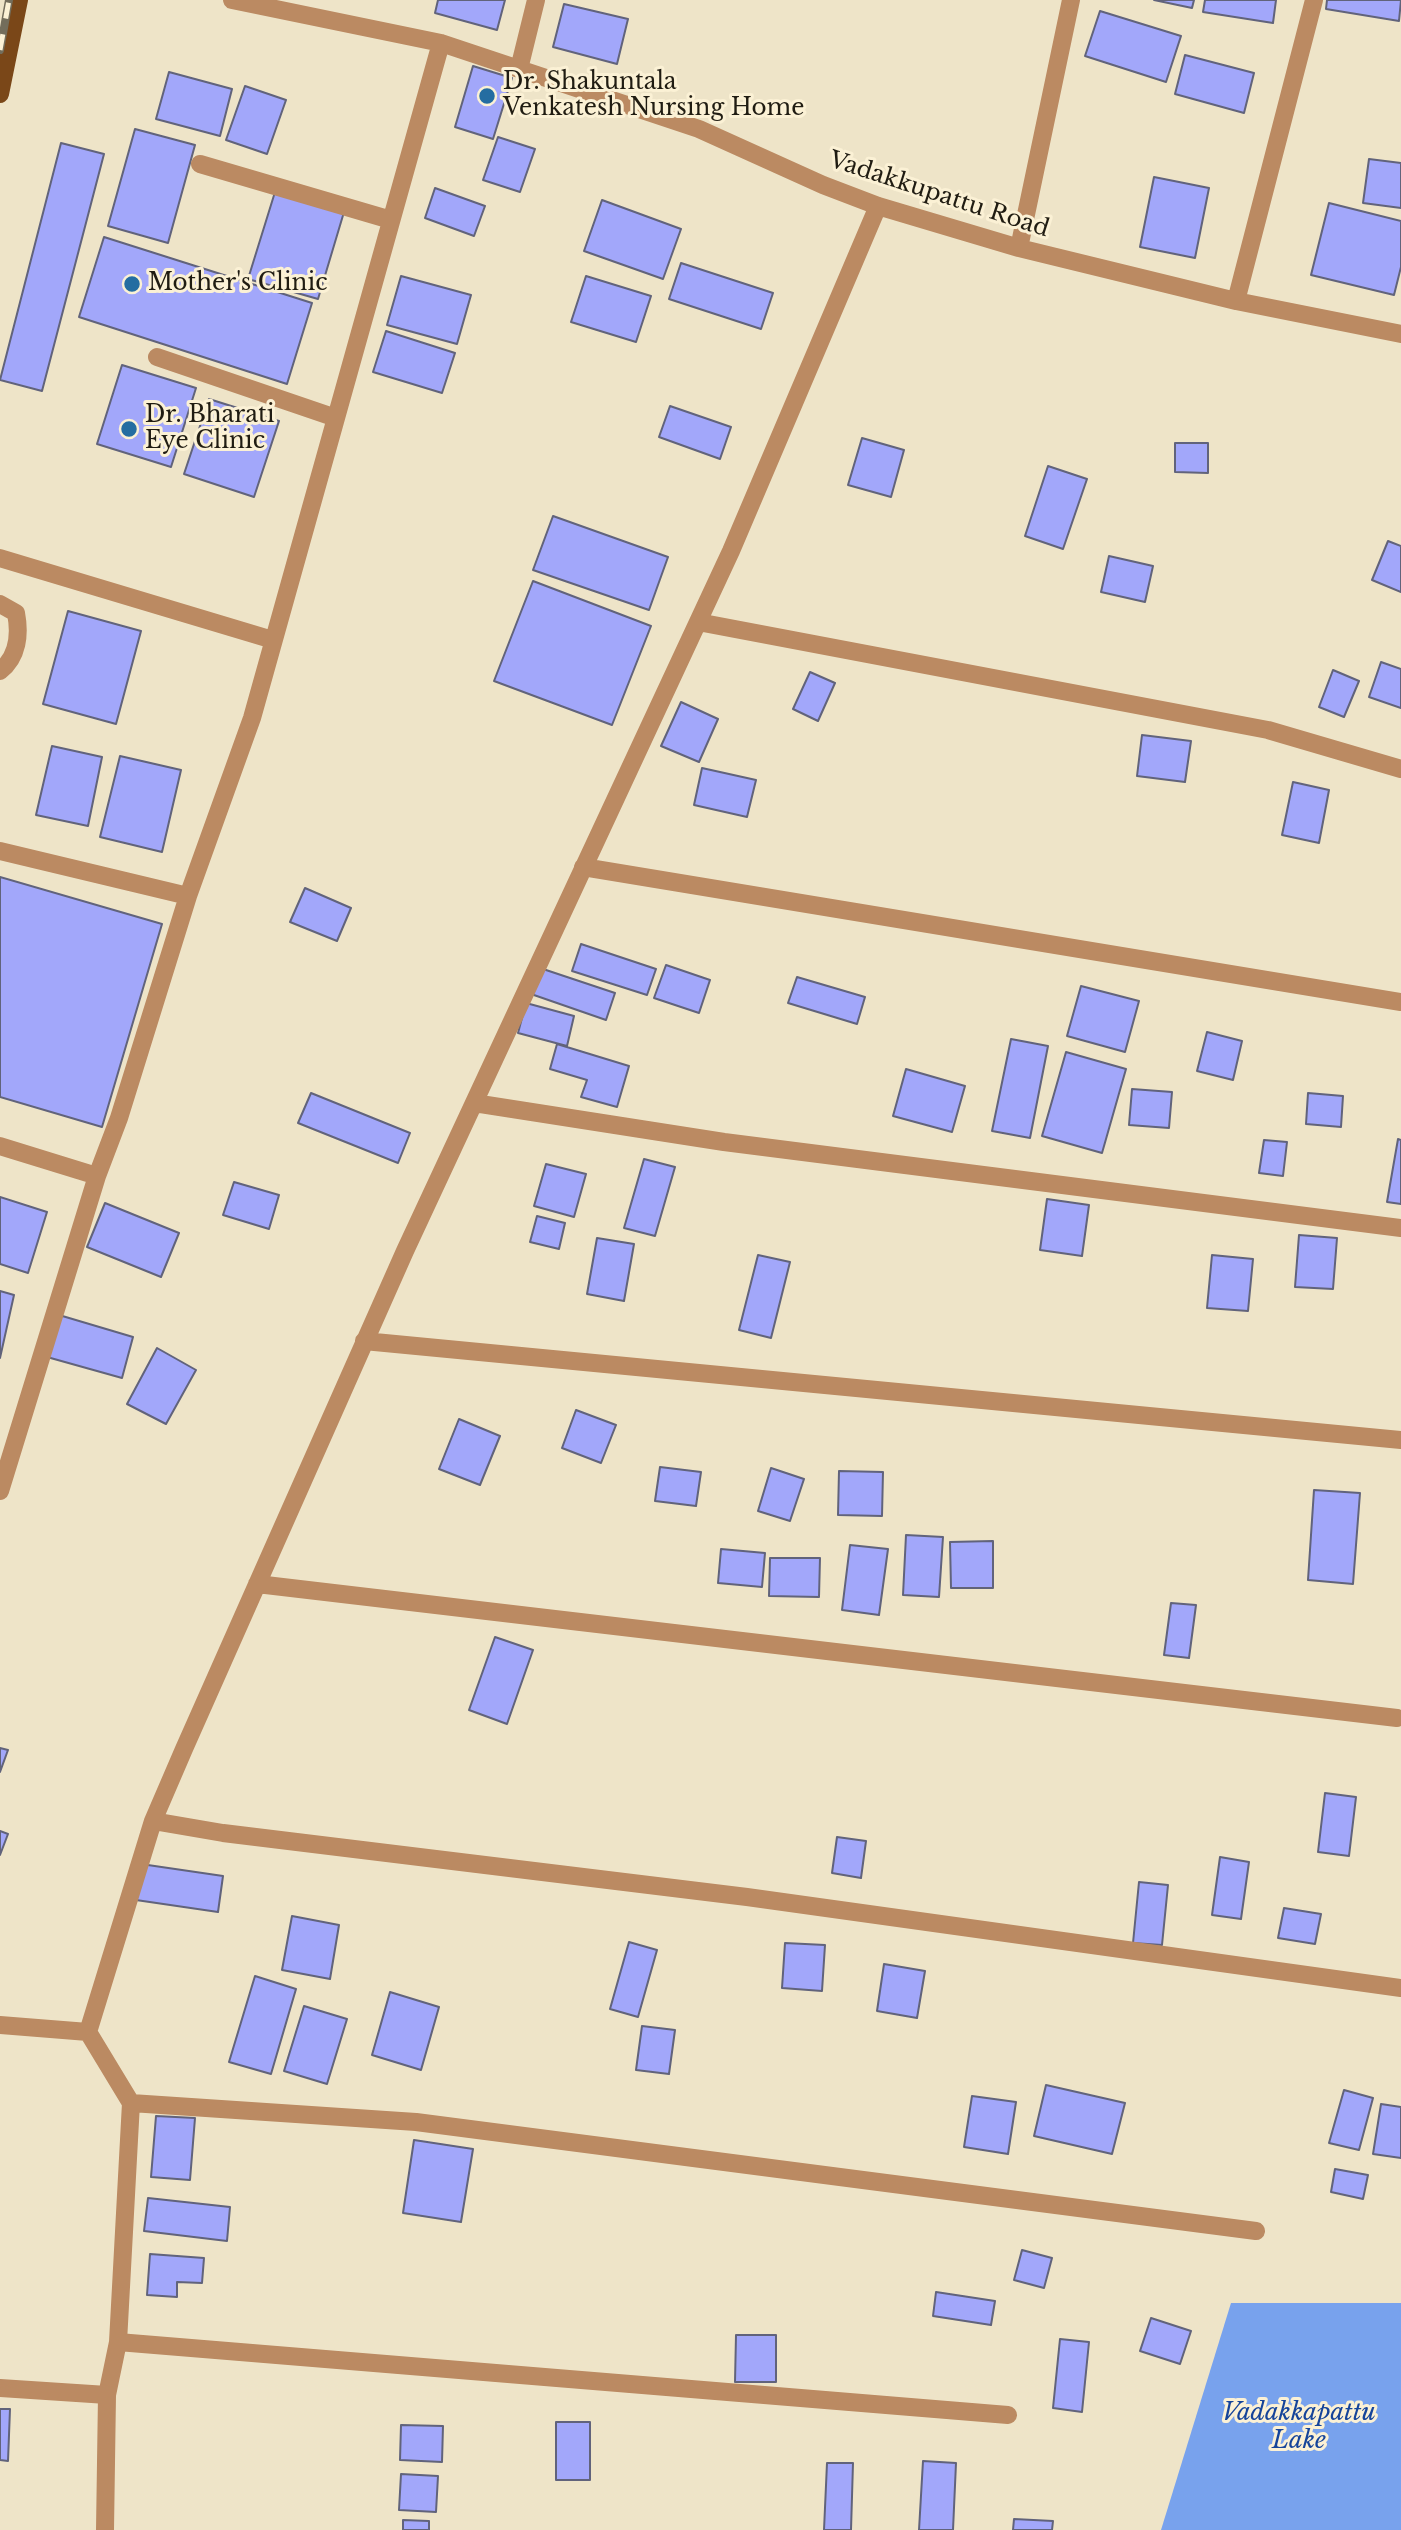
<!DOCTYPE html>
<html>
<head>
<meta charset="utf-8">
<style>
  body { margin:0 }
  canvas { display:block; background:#eee4c8 }
</style>
</head>
<body>
<canvas width="1401" height="2530"></canvas>
<script>
const c = document.querySelector('canvas').getContext('2d');
c.lineJoin = 'round';
function fillPath(path, color) {
  c.fillStyle = color;
  c.fill(path, 'evenodd');
}
function stroke(path, color, width, dash) {
  c.strokeStyle = color;
  c.lineWidth = width;
  c.lineCap = dash ? 'butt' : 'round';
  c.setLineDash(dash || []);
  c.stroke(path);
}
function drawText(font, color, halo, rows, align = 'center') {
  c.font = font + ' "Libre Baskerville",serif';
  c.lineWidth = 6;
  c.setLineDash([]);
  c.textBaseline = 'middle';
  c.strokeStyle = halo;
  c.fillStyle = color;
  for (const [text, x, y, turn = 0] of rows) {
    c.save();
    c.translate(x, y);
    c.rotate((+turn || 0) * Math.PI / 180);
    c.textAlign = isNaN(turn) ? turn : align;
    if (halo) c.strokeText(text, 0, 0);
    c.fillText(text, 0, 0);
    c.restore();
  }
}
fillPath(new Path2D(`
  M1231 2303H1401V2530H1161Z`), '#78a2ed');
const building = new Path2D(`
  M438 0H505L497 30 435 13Z
  M1154 0H1194L1192 8Z
  M1205 0H1276L1273 23 1203 12Z
  M1327 0H1401L1399 21 1326 9Z
  M564 4 628 19 617 64 553 47Z
  M1100 11 1181 36 1166 82 1085 56Z
  M1185 55 1254 73 1244 113 1175 94Z
  M473 66 512 78 493 139 455 127Z
  M169 72 232 89 220 136 156 119Z
  M245 86 286 100 267 154 226 140Z
  M135 129 195 145 168 243 108 226Z
  M498 137 535 149 520 192 483 180Z
  M61 143 104 154 42 391 0 380Z
  M1369 159 1401 163V208L1363 203Z
  M1154 177 1209 188 1195 258 1140 247Z
  M435 188 485 206 474 236 425 218Z
  M275 192 344 212 318 299 248 279Z
  M602 200 681 229 663 279 584 251Z
  M1329 203 1401 221V267L1394 295 1311 275Z
  M104 237 312 303 287 384 79 317Z
  M681 263 773 293 761 329 669 299Z
  M401 276 471 295 457 344 387 325Z
  M586 276 651 296 636 342 571 322Z
  M386 331 455 353 442 393 373 372Z
  M122 365 196 388 171 467 97 444Z
  M209 399 279 421 254 497 184 474Z
  M670 406 731 427 720 459 659 437Z
  M862 438 904 450 891 497 848 485Z
  M1175 443H1208V473L1175 472Z
  M1048 466 1087 479 1063 549 1025 536Z
  M553 516 668 557 649 610 533 570Z
  M1388 541 1401 546V592L1372 580Z
  M1109 556 1153 566 1145 602 1101 592Z
  M533 581 651 626 612 725 494 681Z
  M68 611 141 631 116 724 43 704Z
  M1381 662 1401 669V708L1369 697Z
  M1333 670 1359 681 1344 717 1319 707Z
  M810 672 835 683 818 721 793 709Z
  M681 702 718 719 699 762 661 746Z
  M1142 735 1191 741 1185 782 1137 776Z
  M52 746 102 757 88 826 36 815Z
  M120 756 181 770 162 852 100 837Z
  M702 768 756 780 747 817 694 805Z
  M1293 782 1329 790 1319 843 1282 835Z
  M0 877 162 924 102 1127 0 1097Z
  M305 888 351 908 337 941 290 922Z
  M581 944 656 969 647 995 572 971Z
  M666 965 710 980 699 1013 654 998Z
  M540 968 615 993 606 1020 531 994Z
  M797 977 865 997 857 1024 788 1003Z
  M1081 986 1139 1001 1125 1052 1067 1036Z
  M526 1003 574 1016 567 1046 518 1033Z
  M1207 1032 1242 1041 1233 1080 1197 1071Z
  M1011 1039 1048 1046 1030 1138 992 1131Z
  M557 1044 629 1066 617 1107 581 1097 587 1080 550 1069Z
  M1066 1052 1126 1069 1102 1153 1042 1136Z
  M906 1069 965 1086 952 1132 893 1116Z
  M1132 1089 1172 1092 1169 1128 1129 1125Z
  M311 1093 410 1133 398 1163 298 1123Z
  M1308 1093 1343 1096 1341 1127 1306 1124Z
  M1398 1139 1401 1140V1204L1387 1202Z
  M1264 1140 1287 1142 1283 1176 1259 1173Z
  M644 1159 675 1167 655 1236 624 1228Z
  M546 1164 586 1174 574 1217 534 1206Z
  M234 1182 279 1195 269 1229 223 1215Z
  M0 1197 47 1212 28 1273 0 1264Z
  M1047 1199 1089 1205 1082 1256 1040 1250Z
  M105 1203 179 1233 161 1277 87 1247Z
  M537 1216 565 1223 559 1249 530 1242Z
  M1299 1235 1337 1238 1333 1289 1295 1287Z
  M597 1238 634 1244 624 1301 587 1294Z
  M758 1255 790 1262 771 1338 739 1330Z
  M1212 1255 1253 1259 1248 1311 1207 1308Z
  M0 1291 14 1295 0 1358Z
  M59 1315 133 1337 122 1378 47 1357Z
  M157 1348 196 1370 166 1424 127 1404Z
  M576 1410 616 1425 601 1463 562 1448Z
  M459 1419 500 1436 480 1485 439 1469Z
  M660 1467 701 1472 696 1506 655 1501Z
  M771 1468 804 1479 790 1521 758 1511Z
  M839 1471 883 1472 882 1516 838 1515Z
  M1314 1490 1360 1493 1353 1584 1308 1580Z
  M906 1535 943 1537 939 1597 903 1595Z
  M993 1541V1588H951L950 1542Z
  M850 1545 888 1549 879 1615 842 1610Z
  M721 1549 765 1553 762 1587 718 1583Z
  M770 1558H820L819 1597 769 1596Z
  M1171 1603 1196 1605 1189 1658 1164 1655Z
  M495 1637 533 1650 507 1724 469 1710Z
  M0 1748 8 1750 0 1772Z
  M1325 1793 1356 1797 1349 1856 1318 1852Z
  M0 1831 8 1834 0 1855Z
  M837 1837 866 1841 861 1878 832 1873Z
  M1220 1857 1249 1862 1241 1919 1212 1915Z
  M141 1864 223 1876 218 1912 136 1900Z
  M1139 1882 1168 1885 1162 1945 1133 1943Z
  M1284 1908 1321 1914 1315 1944 1278 1938Z
  M292 1916 339 1925 330 1979 282 1970Z
  M629 1942 657 1950 638 2017 610 2009Z
  M785 1943 825 1945 822 1991 782 1988Z
  M884 1964 925 1971 917 2018 877 2011Z
  M255 1976 296 1989 271 2074 229 2062Z
  M390 1992 439 2007 421 2070 372 2055Z
  M304 2006 347 2019 327 2084 284 2071Z
  M642 2026 675 2030 669 2074 636 2070Z
  M1046 2085 1125 2103 1112 2154 1034 2136Z
  M1344 2090 1373 2098 1359 2150 1329 2143Z
  M972 2096 1016 2102 1008 2154 964 2147Z
  M1381 2104 1401 2107V2158L1373 2154Z
  M156 2116 195 2118 190 2180 151 2177Z
  M414 2140 473 2149 461 2222 403 2213Z
  M1335 2169 1368 2175 1363 2199 1331 2192Z
  M148 2198 230 2207 227 2241 144 2231Z
  M1022 2250 1052 2258 1044 2288 1014 2280Z
  M150 2254 204 2258 202 2283 177 2282V2297L147 2295Z
  M936 2292 995 2301 991 2325 933 2316Z
  M1151 2318 1191 2331 1180 2364 1140 2351Z
  M736 2335H776V2382H735Z
  M1060 2339 1089 2342 1082 2412 1053 2408Z
  M0 2409H10L8 2461 0 2460Z
  M556 2422H590V2480H556Z
  M401 2425 443 2426 442 2462 400 2460Z
  M923 2461 956 2463 953 2530H919Z
  M827 2463H853L851 2530H824Z
  M401 2474 438 2476 436 2512 399 2510Z
  M1014 2519 1053 2521 1052 2530H1013Z
  M403 2520 429 2521V2530H403Z`);
fillPath(building, '#a2a7fa');
stroke(building, '#61637b', 2);
stroke(new Path2D(`
  M232 0 441 43 699 129 823 185 878 206 1019 248 1236 301 1401 334
  M519 69 536 0
  M200 164 391 220
  M1019 248 1071 0
  M1236 301 1314 0
  M157 357 336 418
  M0 558 273 640
  M0 604 16 613C20 634 18 657 0 671
  M698 622 1268 730 1401 769
  M0 851 188 896
  M583 867 1401 1002
  M474 1103 724 1142 1401 1228
  M0 1146 97 1176
  M364 1341 1401 1440
  M0 1491 97 1176 119 1118 188 896 252 718 441 43
  M257 1584 1397 1718
  M153 1821 223 1833 747 1897 1401 1988
  M0 2025 88 2032
  M131 2103 416 2122 1256 2231
  M118 2342 1008 2415
  M0 2388 107 2395
  M105 2530 107 2395 118 2342 131 2103 88 2032 153 1821 184 1749 405 1251 731 551 878 206`), '#bb8a62', 18);
stroke(new Path2D(`
  M0 94 19 0`), '#7a4718', 18);
const rail = new Path2D(`
  M0 50 9 0`);
stroke(rail, '#736d5b', 8);
stroke(rail, '#fbf1d5', 5, [16]);
for (const [x, y, r, color] of [
  [487,96,9,"#246da1"],
  [132,284,9,"#246da1"],
  [129,429,9,"#246da1"]
]) {
  const dot = new Path2D();
  dot.arc(x, y, r, 0, 2 * Math.PI);
  c.fillStyle = color;
  c.fill(dot);
  stroke(dot, '#fbf1d5', 2.5);
}
drawText('23px', '#201c12', '#fbf1d5', [
  ["Dr. Shakuntala",503,83],
  ["Venkatesh Nursing Home",503,109],
  ["Mother's Clinic",148,284],
  ["Dr. Bharati",145,416],
  ["Eye Clinic",145,442]
], 'left');
drawText('23px', '#201c12', '#fbf1d5', [
  ["Vadakkupattu Road",939,195,18]
]);
drawText('italic 24px', '#15449a', '#fbf1d5', [
  ["Vadakkapattu",1299,2413],
  ["Lake",1299,2441]
]);
</script>
</body>
</html>
